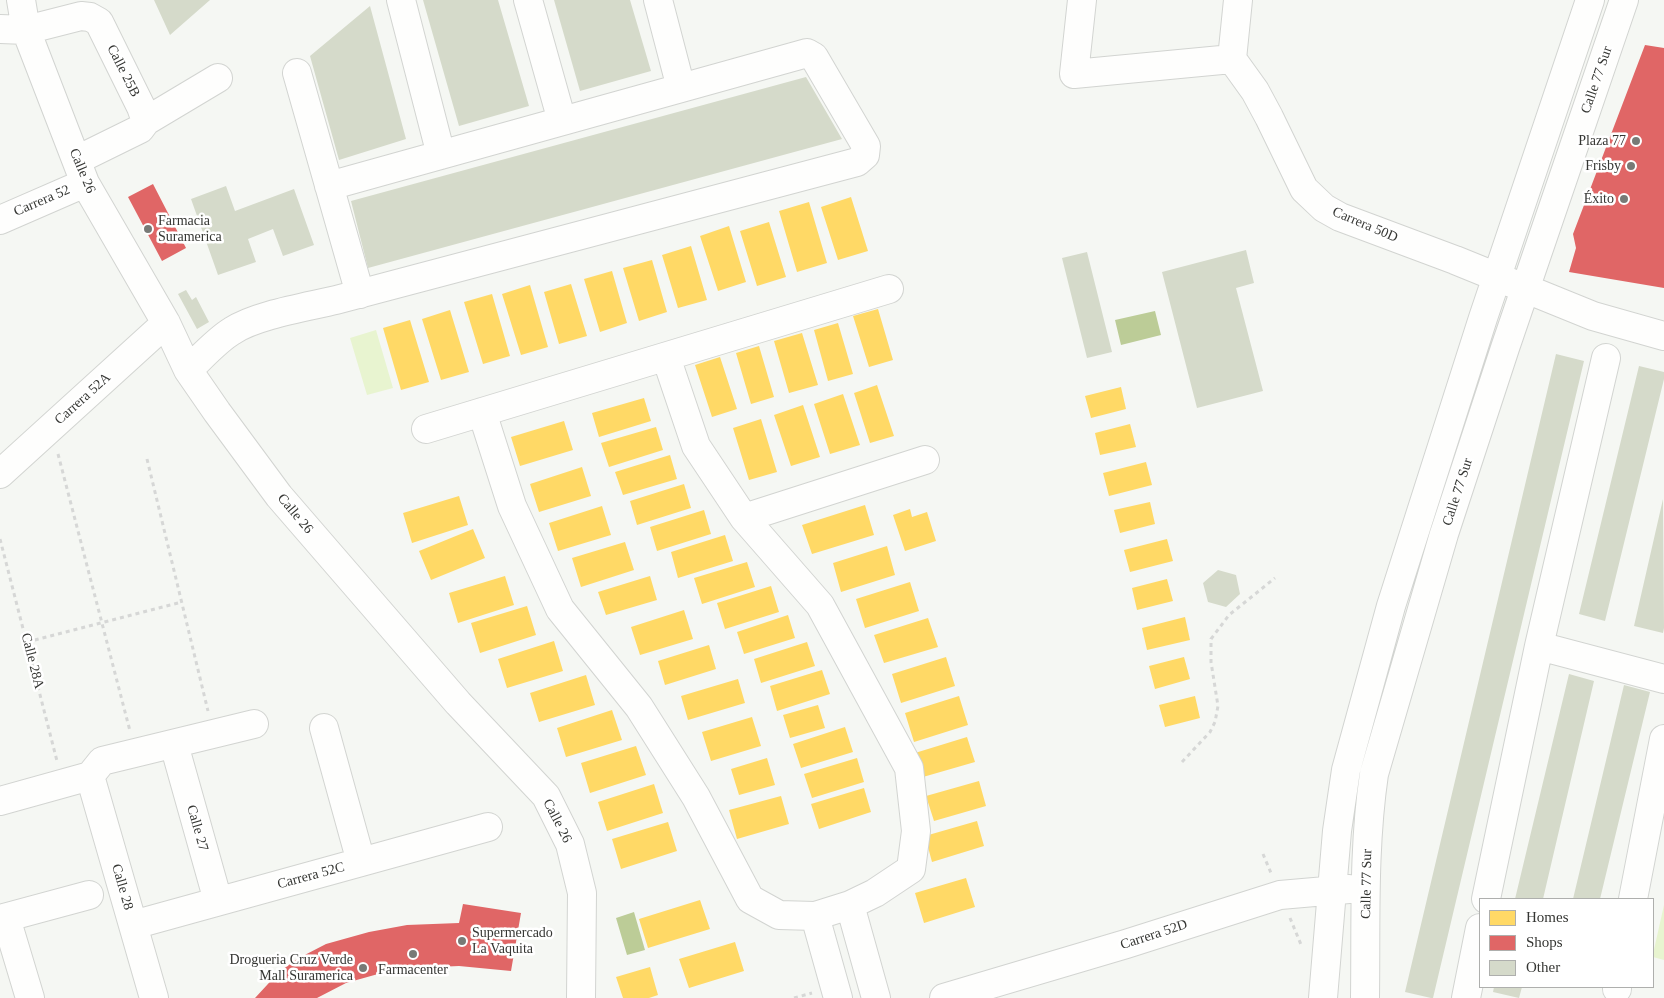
<!DOCTYPE html>
<html>
<head>
<meta charset="utf-8">
<style>
  body { margin:0 }
  #map { position:relative; width:1664px; height:998px; overflow:hidden; background:#f5f7f3; font-family:Georgia,serif }
  canvas { display:block }
  .legend { position:absolute; left:1479px; top:898px; width:175px; height:90px; box-sizing:border-box; background:#fff; border:1px solid #aeafad; margin:0; padding:6px 9px; list-style:none; font-size:15px; color:#353633 }
  .legend li { display:flex; align-items:center; gap:10px; height:25px }
  .legend b { width:25px; border:1px solid #aeafad }
</style>
</head>
<body>
<div id="map">
<canvas width="1664" height="998"></canvas>
<ul class="legend">
<li><b style="height:14px;background:#ffd966"></b>Homes</li>
<li><b style="height:14px;background:#e06666"></b>Shops</li>
<li><b style="height:14px;background:#d5daca"></b>Other</li>
</ul>
</div>
<script>
const c = document.querySelector('canvas').getContext('2d');
c.lineJoin = 'round';
function fillPath(path, color) {
  c.fillStyle = color;
  c.fill(path, 'evenodd');
}
function stroke(path, color, width, dash) {
  c.strokeStyle = color;
  c.lineWidth = width;
  c.lineCap = dash ? 'butt' : 'round';
  c.setLineDash(dash || []);
  c.stroke(path);
}
function drawText(font, color, halo, rows, align = 'center') {
  c.font = font + ' Georgia,serif';
  c.lineWidth = 5;
  c.setLineDash([]);
  c.textBaseline = 'middle';
  c.strokeStyle = halo;
  c.fillStyle = color;
  for (const [text, x, y, turn = 0] of rows) {
    c.save();
    c.translate(x, y);
    c.rotate((+turn || 0) * Math.PI / 180);
    c.textAlign = isNaN(turn) ? turn : align;
    if (halo) c.strokeText(text, 0, 0);
    c.fillText(text, 0, 0);
    c.restore();
  }
}
fillPath(new Path2D(`
  M376 330 393 388 367 395 350 338Z
  M1664 905V960L1653 957V954Z`), '#e8f4d0');
fillPath(new Path2D(`
  M1155 311 1161 335 1121 345 1115 320Z
  M634 912 645 950 627 955 616 918Z`), '#bccc97');
fillPath(new Path2D(`
  M851 197 868 251 838 260 821 207Z
  M809 202 827 263 797 272 779 211Z
  M769 222 786 277 757 286 740 231Z
  M729 226 746 282 718 291 700 236Z
  M691 246 707 300 678 308 662 255Z
  M652 260 667 312 639 321 623 268Z
  M612 271 627 323 600 332 584 279Z
  M571 284 587 336 559 344 544 292Z
  M530 285 548 347 521 355 502 294Z
  M492 294 510 356 483 364 464 302Z
  M878 309 893 360 869 367 853 316Z
  M450 310 469 372 441 380 422 319Z
  M410 320 429 382 401 390 383 328Z
  M838 323 853 374 828 381 814 330Z
  M802 333 818 385 789 393 774 341Z
  M759 346 774 397 751 404 736 353Z
  M720 357 737 409 712 417 695 365Z
  M877 385 894 436 870 443 854 393Z
  M1121 387 1126 409 1091 418 1085 396Z
  M843 394 860 445 830 454 814 404Z
  M644 398 651 421 599 437 592 413Z
  M803 405 820 457 791 466 774 415Z
  M761 419 777 472 749 480 733 428Z
  M564 421 573 450 520 466 511 437Z
  M1130 424 1136 447 1100 455 1095 433Z
  M656 427 663 450 609 467 601 443Z
  M670 455 677 479 623 495 615 472Z
  M1146 462 1152 485 1109 496 1103 473Z
  M582 467 591 496 539 512 530 484Z
  M684 484 691 508 637 525 630 501Z
  M459 496 468 525 412 543 403 513Z
  M1150 502 1155 524 1120 533 1114 510Z
  M865 505 874 535 812 554 802 525Z
  M602 506 611 535 558 551 549 523Z
  M910 509 912 517 927 512 936 541 905 551 893 515Z
  M704 510 711 534 657 551 650 527Z
  M473 529 485 558 431 580 419 551Z
  M725 535 733 561 678 578 671 552Z
  M1167 539 1173 561 1130 572 1124 550Z
  M625 542 634 570 581 587 572 558Z
  M887 546 895 575 841 592 833 563Z
  M747 562 755 587 702 604 694 578Z
  M505 576 514 605 458 623 449 593Z
  M650 576 657 600 606 615 598 592Z
  M1167 579 1173 601 1137 610 1132 588Z
  M910 582 919 611 865 628 856 599Z
  M771 586 779 612 725 629 717 603Z
  M527 606 536 635 480 653 471 623Z
  M684 610 693 639 640 655 631 627Z
  M788 615 795 638 744 654 737 632Z
  M1185 617 1190 640 1147 650 1142 628Z
  M928 618 938 647 884 663 874 635Z
  M554 641 563 671 507 688 498 659Z
  M807 642 815 666 761 683 754 659Z
  M709 645 716 669 665 685 658 661Z
  M946 657 955 686 901 703 892 674Z
  M1184 657 1190 679 1155 689 1149 666Z
  M822 670 830 694 777 711 770 686Z
  M586 675 595 705 539 722 530 693Z
  M738 679 745 703 688 720 681 696Z
  M959 696 968 725 914 742 905 713Z
  M1195 696 1200 718 1165 727 1159 705Z
  M818 705 825 728 790 738 783 715Z
  M612 710 622 740 566 757 557 728Z
  M752 717 761 746 711 761 702 732Z
  M845 727 853 752 801 768 793 744Z
  M967 737 975 762 923 777 915 753Z
  M636 746 646 775 590 793 581 763Z
  M767 758 775 785 739 795 731 769Z
  M857 758 864 782 812 798 804 774Z
  M979 781 986 806 934 821 926 796Z
  M654 784 663 813 607 831 598 802Z
  M864 788 871 812 819 829 811 804Z
  M781 796 789 824 737 839 729 810Z
  M977 821 984 846 932 862 925 836Z
  M668 822 677 851 621 869 612 839Z
  M966 878 975 907 924 923 915 893Z
  M700 900 710 929 648 948 639 919Z
  M735 942 744 971 689 988 679 959Z
  M650 967 658 995 649 998H623L616 977Z`), '#ffd966');
fillPath(new Path2D(`
  M1645 45 1664 48V288L1569 272 1576 248 1573 234Z
  M153 184 186 248 162 261 128 197Z
  M463 904 521 913 511 971 459 966 414 968 378 974 346 983 317 998H255L279 972 297 959 326 944 369 932 407 925 459 923Z`), '#e06666');
fillPath(new Path2D(`
  M154 0H210L170 35Z
  M423 0H498L529 106 459 126Z
  M554 0H630L651 71 580 91Z
  M370 6 406 139 339 160 310 56Z
  M806 77 842 139 368 268 351 201Z
  M226 186 235 211 294 189 314 245 283 256 273 229 248 239 256 262 218 275 191 199Z
  M1246 250 1254 283 1236 288 1263 391 1197 408 1162 272Z
  M1087 252 1112 352 1087 358 1062 258Z
  M186 290 192 300 196 297 209 322 197 329 178 294Z
  M1556 354 1584 361 1433 998H1431L1405 992Z
  M1639 366 1664 372V379L1605 621 1579 614Z
  M1663 499 1664 628 1663 633 1634 626Z
  M1218 570 1236 575 1240 594 1226 607 1208 602 1203 583Z
  M1569 674 1594 681 1543 899H1515Z
  M1624 685 1650 692 1600 899H1573Z
  M1494 987H1522L1519 998 1493 992Z`), '#d5daca');
const minor = new Path2D(`
  M21 0 26 30 85 183 166 323 188 370 217 412 279 496 458 703 546 796 570 844 582 893 581 998
  M401 0 441 155
  M528 0 562 121
  M658 0 681 88
  M1082 0 1074 74 1232 59
  M0 29 26 30 81 16 90 17 99 22 141 107 146 121 140 129 77 160
  M1232 59 1255 91 1269 117 1304 189 1324 208 1340 217 1455 260 1593 316 1664 336
  M1232 59 1238 0
  M297 73 360 294
  M146 121 218 78
  M0 220 85 183
  M188 370C202 357 217 340 232 331 256 315 307 307 336 300L857 162 865 155 866 146 814 57 807 53 329 186
  M482 412 512 506 560 609 639 707 696 797 750 899 779 915 815 916 850 905 875 893 911 869 916 831 909 768 820 605 744 518 696 446 666 357
  M426 429 889 289
  M0 474 166 323
  M744 518 925 460
  M1539 646 1664 679
  M324 728 361 862
  M177 755 218 901
  M90 776 154 998
  M90 776 102 761 254 724
  M0 801 90 776
  M1486 899 1539 646 1606 358
  M1633 899 1664 739
  M850 905 876 998
  M815 916 838 998
  M6 918 30 998
  M0 919 89 895
  M133 925 488 827
  M1617 989V987
  M944 998 1126 944 1280 895 1349 889
  M1323 998 1337 831 1346 770 1391 606 1483 318 1590 0
  M1365 998C1366 924 1363 848 1374 774L1444 534 1505 348 1624 0
  M1466 998 1480 928`);
stroke(minor, '#d2d4d1', 30);
stroke(new Path2D(`
  M58 454 130 731
  M147 459 208 711
  M0 539 57 761
  M27 642 182 602
  M1182 762 1210 732 1215 722 1218 706 1211 662V639L1229 615 1275 578
  M1263 854 1271 873
  M1290 918 1302 947
  M794 998 812 993`), '#d6d7d6', 3, [4, 4]);
stroke(minor, '#fefefd', 28);
for (const [x, y, r, color] of [
  [1636,141,5,"#787a76"],
  [1631,166,5,"#787a76"],
  [1624,199,5,"#787a76"],
  [148,229,5,"#787a76"],
  [462,941,5,"#787a76"],
  [413,954,5,"#787a76"],
  [363,968,5,"#787a76"]
]) {
  const dot = new Path2D();
  dot.arc(x, y, r, 0, 2 * Math.PI);
  c.fillStyle = color;
  c.fill(dot);
  stroke(dot, '#fff', 2);
}
drawText('14px', '#353633', '#fff', [
  ["Calle 25B",123,71,63],
  ["Calle 77 Sur",1597,80,-71],
  ["Calle 26",82,171,67],
  ["Carrera 52",42,201,-23],
  ["Carrera 50D",1365,225,23],
  ["Carrera 52A",83,399,-42],
  ["Calle 77 Sur",1458,492,-72],
  ["Calle 26",295,514,50],
  ["Calle 28A",32,661,76],
  ["Calle 26",557,821,63],
  ["Calle 27",197,828,74],
  ["Carrera 52C",311,876,-15],
  ["Calle 77 Sur",1367,884,-89],
  ["Calle 28",122,887,74],
  ["Carrera 52D",1154,935,-18]
]);
drawText('14px', '#353633', '#fff', [
  ["Plaza 77",1626,141],
  ["Frisby",1621,166],
  ["Éxito",1614,199],
  ["Farmacia",158,221,"left"],
  ["Suramerica",158,237,"left"],
  ["Supermercado",472,933,"left"],
  ["La Vaquita",472,949,"left"],
  ["Drogueria Cruz Verde",353,960],
  ["Mall Suramerica",353,976],
  ["Farmacenter",413,970,"center"]
], 'right');
</script>
</body>
</html>
